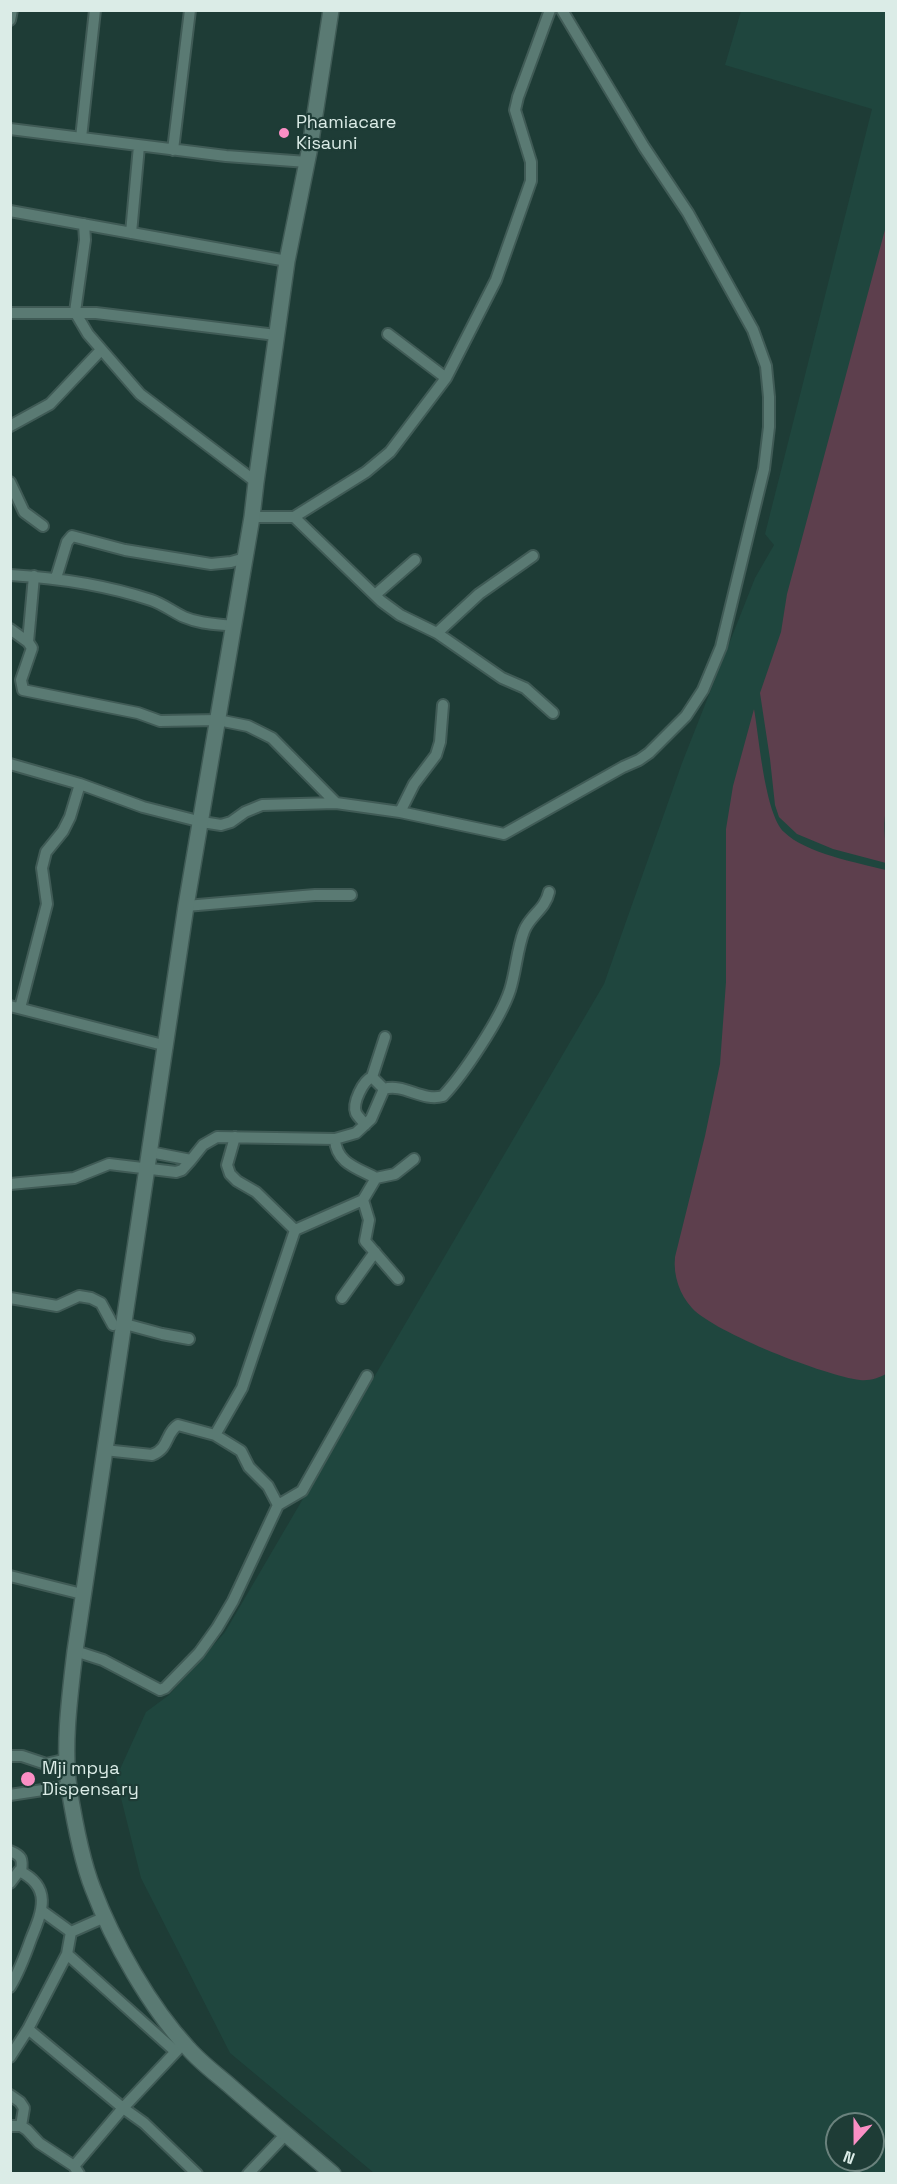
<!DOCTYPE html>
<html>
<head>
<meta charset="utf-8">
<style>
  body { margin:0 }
  #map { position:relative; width:897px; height:2184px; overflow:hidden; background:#1e3c36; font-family:"Space Grotesk",sans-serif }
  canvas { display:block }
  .frame { position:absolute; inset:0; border:12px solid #dbece7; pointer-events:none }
  .north { position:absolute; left:825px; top:2112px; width:60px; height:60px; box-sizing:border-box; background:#1e3c36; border:2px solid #6a827d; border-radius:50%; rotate:201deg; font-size:16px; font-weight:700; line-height:24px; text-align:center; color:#dbece7 }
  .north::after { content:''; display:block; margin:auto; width:21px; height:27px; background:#fb8fc5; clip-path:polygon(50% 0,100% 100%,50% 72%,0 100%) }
</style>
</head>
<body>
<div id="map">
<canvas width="897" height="2184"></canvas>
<div class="frame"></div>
<div class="north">N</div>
</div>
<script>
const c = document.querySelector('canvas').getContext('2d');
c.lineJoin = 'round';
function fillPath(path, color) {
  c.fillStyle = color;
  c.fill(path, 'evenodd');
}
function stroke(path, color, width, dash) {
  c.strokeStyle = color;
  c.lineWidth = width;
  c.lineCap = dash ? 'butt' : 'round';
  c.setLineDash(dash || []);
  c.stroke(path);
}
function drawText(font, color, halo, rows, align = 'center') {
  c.font = font + ' "Space Grotesk",sans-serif';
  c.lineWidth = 4.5;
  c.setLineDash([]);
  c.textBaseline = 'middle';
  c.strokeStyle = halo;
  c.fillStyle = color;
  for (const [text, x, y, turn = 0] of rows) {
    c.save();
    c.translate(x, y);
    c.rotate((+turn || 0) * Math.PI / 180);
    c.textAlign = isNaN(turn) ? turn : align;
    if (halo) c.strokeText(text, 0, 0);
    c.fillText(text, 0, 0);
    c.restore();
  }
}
fillPath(new Path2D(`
  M741 11H886V2173H374L230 2053 141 1878 116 1778 146 1712 169 1695 225 1632 604 984 682 763 755 578 774 545 765 534 872 109 725 65ZM837 2124H873V2160H837Z`), '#1f463e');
fillPath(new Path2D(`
  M886 226V810C882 828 887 845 886 863L833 849 797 834 779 817 775 805 770 759 760 693 781 632 787 594Z
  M754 709C759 737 765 814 784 832 805 853 858 863 886 870V1374C878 1378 870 1381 860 1380 826 1376 715 1333 692 1308 680 1295 673 1276 675 1257L705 1136 720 1064 726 982V829L733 786Z`), '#5d3f4d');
const street = new Path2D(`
  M10 20 12 10
  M10 129 226 156 307 162
  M81 138 95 10
  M173 150 190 10
  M10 211 287 261
  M84 224 85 240 75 312 88 334 140 394 256 482
  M131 233 139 146
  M10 313H96L276 335
  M388 334 446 378
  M10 426 50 404 101 350
  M10 482 24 512 43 526
  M252 517H294L366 472 390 452 446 378 496 280 531 181V162L515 110 518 97 550 10
  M294 517 381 601 400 615 437 633
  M533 556 479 594 437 633 502 678 525 688 553 713
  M10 575C58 578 106 585 151 600 163 604 173 612 184 617 200 624 217 624 234 626
  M56 578 67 542 72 536 125 550 211 564 231 562 245 558
  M375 595 415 560
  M10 629 28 642 32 648 21 680 23 690 138 713 160 721 218 720 248 726 272 738 336 803
  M28 642 34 576
  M10 764 80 784 143 807 202 822 221 825 231 822 245 812 262 805 336 803 400 812 504 834 623 767 639 760 649 753 686 716 703 690 721 647 764 469 769 427V397L766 366 753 330 688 213 644 147 562 10
  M400 812 414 784 436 755 440 742 443 705
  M186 906 315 895H351
  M10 1006 167 1046
  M20 1008 47 904 42 868 46 852 63 831 70 817 80 784
  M384 1089 372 1077 385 1037
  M365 1125C363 1121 358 1117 356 1113 352 1103 363 1081 372 1077
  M335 1139C336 1163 357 1168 376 1178
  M150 1152 191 1160 203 1145 217 1137 335 1139 356 1133 371 1119 384 1089C404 1083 422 1102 443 1096 463 1075 501 1018 510 990 516 971 517 949 524 931 530 915 545 910 549 892
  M10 1184 74 1178 109 1164 176 1172 182 1170 191 1160
  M363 1200 369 1220 365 1241 398 1279
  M295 1230 363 1200 376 1178 395 1174 414 1159
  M10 1298 57 1306 79 1296 91 1298 101 1303 113 1325
  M342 1298 375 1252
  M125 1324 162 1334 189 1339
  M215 1435 241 1451 249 1467 268 1486 278 1505
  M104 1450 152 1455C170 1448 165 1433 178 1425L215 1435 242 1388 295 1230 256 1192 237 1181 230 1174 227 1165 235 1137
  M10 1576 82 1594
  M75 1651 103 1660 160 1690 165 1688 199 1653 217 1628 233 1601 278 1505 302 1491 367 1376
  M10 1756H22L46 1764 68 1759
  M10 1795 69 1786
  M10 1851C22 1856 23 1859 21 1872
  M10 1883 19 1871C53 1887 42 1912 31 1939 25 1956 19 1972 10 1987
  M42 1911 71 1932
  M67 1954 175 2051
  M28 2029 123 2108 144 2123 197 2174
  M10 2057 28 2029 67 1954 71 1932 105 1917
  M10 2095 20 2102 24 2108 21 2126
  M10 2126H21L27 2130 39 2143 74 2166 79 2174
  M74 2166 123 2108 184 2043
  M248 2174 286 2134`);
const secondary = new Path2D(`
  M331 10 310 147 287 261 256 482 252 517 186 906 75 1651C70 1694 63 1745 69 1788 74 1819 81 1859 93 1889 113 1942 150 2007 188 2048 200 2062 215 2073 229 2085 263 2115 298 2144 333 2174`);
stroke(street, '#405b56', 14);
stroke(secondary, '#405b56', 18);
stroke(street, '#5a7a73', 10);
stroke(secondary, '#5a7a73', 15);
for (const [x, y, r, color] of [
  [284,133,6,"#fb8fc5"],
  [28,1779,8,"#fb8fc5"]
]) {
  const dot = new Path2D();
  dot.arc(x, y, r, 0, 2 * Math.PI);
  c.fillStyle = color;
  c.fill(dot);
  stroke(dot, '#1e3c36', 2);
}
drawText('18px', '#dbece7', '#1e3c36', [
  ["Phamiacare",296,123],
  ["Kisauni",296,144],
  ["Mji mpya",42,1769],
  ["Dispensary",42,1790]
], 'left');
</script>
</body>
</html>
